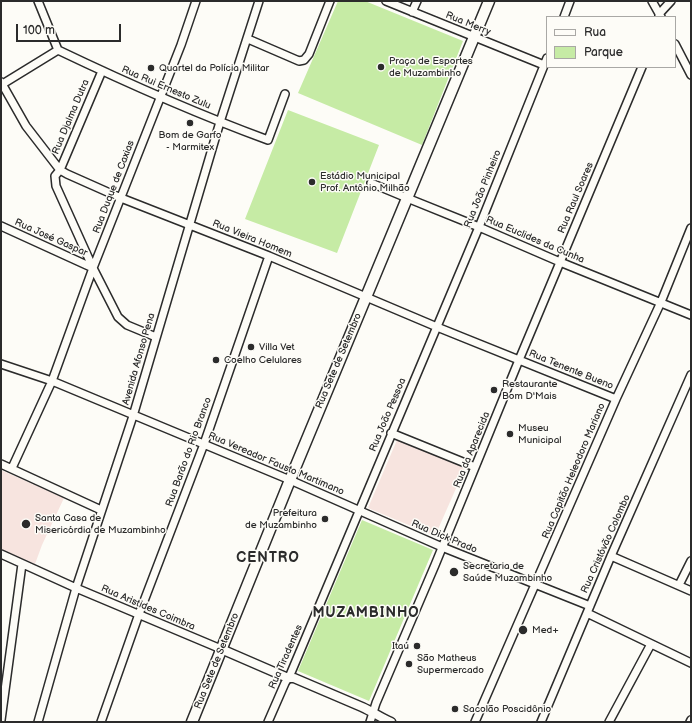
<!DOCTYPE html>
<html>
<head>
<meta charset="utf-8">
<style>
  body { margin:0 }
  #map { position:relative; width:692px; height:723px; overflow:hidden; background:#fdfcf7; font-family:"Balsamiq Sans",sans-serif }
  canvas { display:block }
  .frame { position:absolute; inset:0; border:2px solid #2b2b2b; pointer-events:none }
  .legend { position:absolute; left:546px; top:16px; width:130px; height:52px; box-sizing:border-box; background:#fdfcf7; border:1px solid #a9a8a5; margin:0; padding:5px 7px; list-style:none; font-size:12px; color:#2b2b2b }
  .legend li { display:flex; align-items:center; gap:8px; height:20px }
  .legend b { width:20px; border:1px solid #a9a8a5 }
  .scale { position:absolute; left:16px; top:24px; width:105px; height:18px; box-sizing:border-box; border:2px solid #2b2b2b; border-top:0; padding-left:5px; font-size:12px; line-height:14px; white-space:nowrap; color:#2b2b2b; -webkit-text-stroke:3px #fdfcf7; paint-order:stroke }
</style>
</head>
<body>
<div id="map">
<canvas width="692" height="723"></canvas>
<div class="frame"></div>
<ul class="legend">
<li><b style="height:5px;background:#fdfcf7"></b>Rua</li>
<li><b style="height:11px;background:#c6eba5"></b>Parque</li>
</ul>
<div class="scale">100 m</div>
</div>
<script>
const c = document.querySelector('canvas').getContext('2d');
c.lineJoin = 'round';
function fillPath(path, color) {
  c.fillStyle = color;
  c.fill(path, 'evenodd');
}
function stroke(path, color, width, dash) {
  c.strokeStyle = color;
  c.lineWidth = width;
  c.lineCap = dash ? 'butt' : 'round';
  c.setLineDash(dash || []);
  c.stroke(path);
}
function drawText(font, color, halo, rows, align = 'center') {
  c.font = font + ' "Balsamiq Sans",sans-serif';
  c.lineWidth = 3;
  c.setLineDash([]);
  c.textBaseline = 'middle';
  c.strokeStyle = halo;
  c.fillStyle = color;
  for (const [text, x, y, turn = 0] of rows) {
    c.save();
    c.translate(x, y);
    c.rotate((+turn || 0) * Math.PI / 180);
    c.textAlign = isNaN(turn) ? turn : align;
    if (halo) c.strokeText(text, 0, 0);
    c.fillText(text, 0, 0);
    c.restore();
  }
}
fillPath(new Path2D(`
  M397 440 465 468 435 536 368 508Z
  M1 470 64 498 42 545 35 564 1 549Z`), '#f7e4df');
fillPath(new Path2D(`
  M338 1H365L463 41 422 145 298 93Z
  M288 110 379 145 337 253 245 219Z
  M362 520 433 550 369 701 298 671Z`), '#c6eba5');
const minor = new Path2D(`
  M38 1 58 50
  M386 1 544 65
  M652 1 661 17
  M412 12 417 1
  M564 17 570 1
  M659 17V14L671 1
  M248 39 299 61 304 60 309 54 330 1
  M675 44 691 75
  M58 50C127 83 197 114 268 140L285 94
  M102 71 60 170 55 176 56 186 93 268 118 317 127 325 156 337
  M1 82 26 126 60 170 67 174 121 198 269 256 437 327 616 399
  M1 85 58 50
  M371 183 407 198 479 227 560 262 691 315
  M1 226 93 268
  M1 364 52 381 290 480 442 547 590 606
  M391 433 475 467
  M1 464 101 510
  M12 468 52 381 93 268 181 45 196 1
  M1 554 76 588 221 649
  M611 556 691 591
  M679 585 691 561
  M587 613 691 663
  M1 720 22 564
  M38 722 76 588 133 416 220 122 259 1
  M101 722 139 614 204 444 269 256
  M268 722 285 683 290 675 479 227 547 58
  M370 722 376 703 435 565 519 360 642 67
  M475 722 616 399 661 302 691 228
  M541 722 611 556 691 375
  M609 722 651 644
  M690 722 691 720`);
const tertiary = new Path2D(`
  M221 649 288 678H294L362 707C373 712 381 718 391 722`);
const secondary = new Path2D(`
  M192 722 290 480 489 1`);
stroke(minor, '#2b2b2b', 10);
stroke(tertiary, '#2b2b2b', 11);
stroke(secondary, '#2b2b2b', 13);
stroke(minor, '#fdfcf7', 7);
stroke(tertiary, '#fdfcf7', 8);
stroke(secondary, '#fdfcf7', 10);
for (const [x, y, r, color] of [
  [381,67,4,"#2b2b2b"],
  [151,68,4,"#2b2b2b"],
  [190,123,4,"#2b2b2b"],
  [312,182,4,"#2b2b2b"],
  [251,347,4,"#2b2b2b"],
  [216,360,4,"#2b2b2b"],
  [494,390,4,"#2b2b2b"],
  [510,434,4,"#2b2b2b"],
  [325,519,4,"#2b2b2b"],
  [26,524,5,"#2b2b2b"],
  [454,572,5,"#2b2b2b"],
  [523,630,5,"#2b2b2b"],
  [417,646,4,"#2b2b2b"],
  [409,664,4,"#2b2b2b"],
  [455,709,4,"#2b2b2b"]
]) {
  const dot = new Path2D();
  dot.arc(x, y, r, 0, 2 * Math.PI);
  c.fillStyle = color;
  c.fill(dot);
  stroke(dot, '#fdfcf7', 1.5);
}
drawText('10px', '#2b2b2b', '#fdfcf7', [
  ["Rua Merry",468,24,22],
  ["Rua Rui Ernesto Zulu",166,88,23],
  ["Rua Djalma Dutra",71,117,-67],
  ["Rua Duque de Caxias",114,187,-69],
  ["Rua João Pinheiro",483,189,-68],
  ["Rua Raul Soares",576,198,-67],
  ["Rua José Gaspar",51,238,24],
  ["Rua Vieira Homem",252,239,22],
  ["Rua Euclides da Cunha",535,240,23],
  ["Avenida Afonso Pena",139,359,-74],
  ["Rua Sete de Setembro",339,361,-67],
  ["Rua Tenente Bueno",571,370,22],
  ["Rua João Pessoa",388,415,-67],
  ["Rua da Aparecida",472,450,-68],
  ["Rua Barão do Rio Branco",189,452,-70],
  ["Rua Vereador Fausto Martimano",276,464,23],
  ["Rua Capitão Heleodoro Mariano",574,471,-67],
  ["Rua Dick Prado",444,537,23],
  ["Rua Cristóvão Colombo",606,544,-66],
  ["Rua Aristides Coimbra",148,608,23],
  ["Rua Tiradentes",286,657,-66],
  ["Rua Sete de Setembro",217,661,-68]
]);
drawText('10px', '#2b2b2b', '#fdfcf7', [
  ["Praça de Esportes",389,61],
  ["de Muzambinho",389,73],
  ["Quartel da Polícia Militar",159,68],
  ["Bom de Garfo",190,135,"center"],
  ["- Marmitex",190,147,"center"],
  ["Estádio Municipal",320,176],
  ["Prof. Antônio Milhão",320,188],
  ["Villa Vet",259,347],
  ["Coelho Celulares",224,360],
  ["Restaurante",502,384],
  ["Bom D'Mais",502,396],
  ["Museu",518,428],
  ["Municipal",518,440],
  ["Prefeitura",317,513,"right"],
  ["de Muzambinho",317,525,"right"],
  ["Santa Casa de",35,518],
  ["Misericórdia de Muzambinho",35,530],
  ["Secretaria de",463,566],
  ["Saúde Muzambinho",463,578],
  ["Med+",532,630],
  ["Itaú",409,646,"right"],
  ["São Matheus",417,658],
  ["Supermercado",417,670],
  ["Sacolão Poscidônio",463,709]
], 'left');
c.letterSpacing = '1px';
drawText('bold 14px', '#2b2b2b', '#fdfcf7', [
  ["CENTRO",268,558],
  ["MUZAMBINHO",366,613]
]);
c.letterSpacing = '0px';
</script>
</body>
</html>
